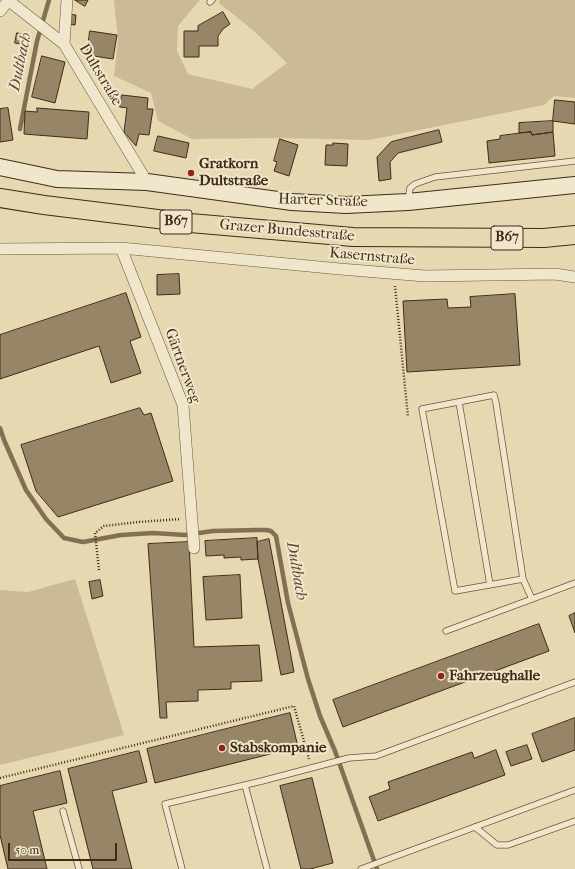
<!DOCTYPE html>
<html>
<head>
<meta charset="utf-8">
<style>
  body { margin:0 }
  #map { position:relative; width:575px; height:869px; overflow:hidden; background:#e6d8b0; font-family:"IM FELL French Canon",serif }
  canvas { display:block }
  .scale { position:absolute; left:8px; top:843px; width:109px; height:18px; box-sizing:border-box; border:2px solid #402b17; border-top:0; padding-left:5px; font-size:12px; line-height:14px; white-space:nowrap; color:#402b17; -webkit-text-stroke:3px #efe6cc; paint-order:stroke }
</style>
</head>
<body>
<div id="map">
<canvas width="575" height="869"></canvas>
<div class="scale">50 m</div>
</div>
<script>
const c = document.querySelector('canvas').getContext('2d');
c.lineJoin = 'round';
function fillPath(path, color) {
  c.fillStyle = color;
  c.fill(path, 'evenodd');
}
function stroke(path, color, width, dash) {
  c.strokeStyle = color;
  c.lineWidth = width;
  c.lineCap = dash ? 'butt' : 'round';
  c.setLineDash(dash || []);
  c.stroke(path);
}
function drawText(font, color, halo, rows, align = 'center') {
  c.font = font + ' "IM FELL French Canon",serif';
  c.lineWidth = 4;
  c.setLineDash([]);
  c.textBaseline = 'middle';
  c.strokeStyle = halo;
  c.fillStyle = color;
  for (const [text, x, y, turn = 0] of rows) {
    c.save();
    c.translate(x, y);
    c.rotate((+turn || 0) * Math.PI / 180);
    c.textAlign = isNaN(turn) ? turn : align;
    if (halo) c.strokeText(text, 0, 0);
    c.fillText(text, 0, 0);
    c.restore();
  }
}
fillPath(new Path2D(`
  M114 0H200L178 26 177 51 188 74 252 89 287 63 254 31 219 3 220 0H575V98L554 96 544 105 369 140 281 138 192 139 158 121 151 93 114 76 118 40Z
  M75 579 124 735 0 765V590L28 592Z`), '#cabb96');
stroke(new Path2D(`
  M20 129 37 41 49 0
  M0 428 4 440 26 490 46 519 64 538 83 542 121 535 153 533 185 535 213 531 256 530H266L271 531 276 536 288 603 308 679 320 716 335 751 377 869`), '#826f54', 4.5);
const building = new Path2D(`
  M75 0H88L85 6Z
  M223 12 230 24 223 29 218 36V46H199V57H184V31H198V26Z
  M68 14 76 15 75 25 67 24Z
  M90 31 117 35 113 59 87 55Z
  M17 33 28 35 27 45 15 43Z
  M42 56 65 62 55 103 32 97Z
  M122 95 148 98 147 109H153L149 135 139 134 136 146 124 132 127 108 120 107Z
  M555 100 575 102V124L553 121Z
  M8 108 13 140 0 142V109Z
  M37 108 89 112 87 139 24 134 25 111 37 112Z
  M553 121V132L532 135 531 132 519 133V123Z
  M439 130 442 142 398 153 390 162 391 179 379 181 377 157 391 142Z
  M531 132 532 135 553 132 555 156 489 163 487 141 500 139V136Z
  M158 136 189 143 186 158 154 151Z
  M280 139 298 145 289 176 274 171 277 162 274 161Z
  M333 143 348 144 347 166 325 165 326 145H333Z
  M179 274 180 294 157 295V275Z
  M126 293 141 337 130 341 141 373 111 383 99 346 0 379V335Z
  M515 294 520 365 407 372 403 301 447 299 448 308 471 307 470 297Z
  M140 408 144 415 151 413 173 481 58 517 36 491 21 445Z
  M257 538 258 559 241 560V557L224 558V555L206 556 205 541Z
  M269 539 294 672 281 675 258 559 257 542Z
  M189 542 194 647 259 645 262 681 231 682V689L198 690V701L166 702 167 718H160L148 544Z
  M240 575 242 618 206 620 203 577Z
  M100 580 103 596 92 599 89 582Z
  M575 613V633L569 616Z
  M539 624 549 651 343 727 333 700Z
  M290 713 298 747 155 783 147 749Z
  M575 718V750L542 762 532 734Z
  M527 745 532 759 511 766 506 752Z
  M496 750 505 775 378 821 369 797 390 789 388 782 472 752 474 758Z
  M139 751 147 782 112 791 132 869H93L68 769Z
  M60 771 67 803 33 811 47 869H8L0 835V786Z
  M312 778 333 863 310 869H301L280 786Z`);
fillPath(building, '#968567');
stroke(building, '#402b17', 1);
const lane = new Path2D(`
  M210 2 212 0
  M408 201 410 188 415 184 435 177 575 161
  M459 402 490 585
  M523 579 496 403 494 395 422 409 455 591 523 579 532 599
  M446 631 575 583
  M245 785 267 869
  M63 811 79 869
  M475 827 497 845H508L575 821
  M182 869 165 804 262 781 349 758 376 756 575 682
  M361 869 575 790`);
const street = new Path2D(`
  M9 1 64 44 147 182
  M0 11 9 0
  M64 44 67 0
  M121 248 183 405 194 548
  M0 249 121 248 340 269 425 276 555 274 575 277`);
const secondary = new Path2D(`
  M0 167 57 179 147 182 292 202 346 205 408 202 575 185`);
const primary = new Path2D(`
  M0 198 44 205 190 223 353 237 544 238 575 235`);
stroke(lane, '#6a563d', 7);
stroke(street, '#6a563d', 12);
stroke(secondary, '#402b17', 18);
stroke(primary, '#402b17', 20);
stroke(new Path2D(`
  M395 286 408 417
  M99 570 95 533 104 526 138 522 181 519
  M0 778 294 706 309 759`), '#402b17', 2.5, [1, 2]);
stroke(lane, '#efe6cc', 5.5);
stroke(street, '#efe6cc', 11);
stroke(secondary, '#efe6cc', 16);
stroke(primary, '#e6d8b0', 18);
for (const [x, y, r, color] of [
  [191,173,4,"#8f2418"],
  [441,676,4,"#8f2418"],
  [222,748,4,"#8f2418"]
]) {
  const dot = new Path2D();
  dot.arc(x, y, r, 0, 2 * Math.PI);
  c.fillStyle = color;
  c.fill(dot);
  stroke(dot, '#efe6cc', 1.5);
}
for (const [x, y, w] of [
  [176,222,32],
  [507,238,32]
]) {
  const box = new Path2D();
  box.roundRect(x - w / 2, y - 12, w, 24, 3);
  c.fillStyle = '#efe6cc';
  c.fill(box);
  stroke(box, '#402b17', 1);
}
drawText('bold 14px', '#402b17', null, [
  ["B67",176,222],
  ["B67",507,238]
]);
drawText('15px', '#402b17', '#efe6cc', [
  ["Dultstraße",100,75,59],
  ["Harter Straße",323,201,2],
  ["Grazer Bundesstraße",287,231,5],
  ["Kasernstraße",372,257,5],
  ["Gärtnerweg",182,366,70]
]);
drawText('bold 15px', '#402b17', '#efe6cc', [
  ["Gratkorn",199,164],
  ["Dultstraße",199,181],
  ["Fahrzeughalle",449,676],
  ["Stabskompanie",230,748]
], 'left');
drawText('italic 16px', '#5c4830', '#efe6cc', [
  ["Dultbach",21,62,-78],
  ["Dultbach",296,571,80]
]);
</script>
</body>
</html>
